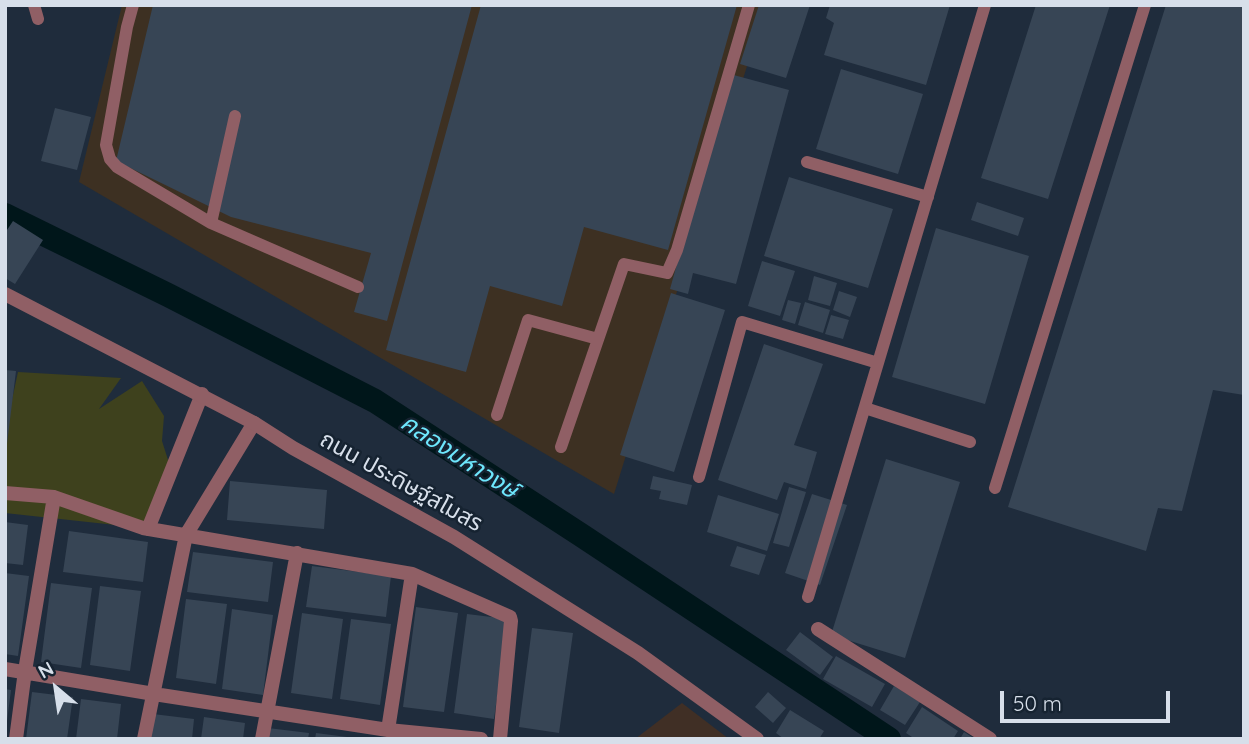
<!DOCTYPE html>
<html>
<head>
<meta charset="utf-8">
<style>
  body { margin:0 }
  #map { position:relative; width:1249px; height:744px; overflow:hidden; background:#1f2c3c; font-family:Quicksand,sans-serif }
  canvas { display:block }
  .frame { position:absolute; inset:0; border:7px solid #d7dfea; pointer-events:none }
  .north { position:absolute; left:21px; top:653px; width:70px; height:70px; -webkit-text-stroke:5px #162331; paint-order:stroke; rotate:331deg; font-size:19px; font-weight:700; line-height:28px; text-align:center; color:#d7dfea }
  .north::after { content:''; display:block; margin:auto; width:24px; height:32px; background:#d7dfea; clip-path:polygon(50% 0,100% 100%,50% 72%,0 100%) }
  .scale { position:absolute; left:1000px; top:691px; width:170px; height:32px; box-sizing:border-box; border:4px solid #d7dfea; border-top:0; padding-left:9px; font-size:21px; line-height:24px; white-space:nowrap; color:#d7dfea; -webkit-text-stroke:5px #162331; paint-order:stroke }
</style>
</head>
<body>
<div id="map">
<canvas width="1249" height="744"></canvas>
<div class="frame"></div>
<div class="north">N</div>
<div class="scale">50 m</div>
</div>
<script>
const c = document.querySelector('canvas').getContext('2d');
c.lineJoin = 'round';
function fillPath(path, color) {
  c.fillStyle = color;
  c.fill(path, 'evenodd');
}
function stroke(path, color, width, dash) {
  c.strokeStyle = color;
  c.lineWidth = width;
  c.lineCap = dash ? 'butt' : 'round';
  c.setLineDash(dash || []);
  c.stroke(path);
}
function drawText(font, color, halo, rows, align = 'center') {
  c.font = font + ' Quicksand,"Noto Sans Thai",sans-serif';
  c.lineWidth = 5;
  c.setLineDash([]);
  c.textBaseline = 'middle';
  c.strokeStyle = halo;
  c.fillStyle = color;
  for (const [text, x, y, turn = 0] of rows) {
    c.save();
    c.translate(x, y);
    c.rotate((+turn || 0) * Math.PI / 180);
    c.textAlign = isNaN(turn) ? turn : align;
    if (halo) c.strokeText(text, 0, 0);
    c.fillText(text, 0, 0);
    c.restore();
  }
}
fillPath(new Path2D(`
  M122 5H766L614 494 79 182Z`), '#3d3022');
fillPath(new Path2D(`
  M682 703 729 739H635Z`), '#402f25');
fillPath(new Path2D(`
  M18 372 121 378 99 409 142 381 164 416 162 441 169 463 143 528 5 513V432Z`), '#3e411d');
stroke(new Path2D(`
  M5 215 168 295 375 401 581 535 889 739`), '#00161a', 24);
fillPath(new Path2D(`
  M153 5H472L387 321 354 312 371 253 231 217 116 161Z
  M481 5H737L668 250 584 227 562 306 490 286 466 372 386 350Z
  M759 5H810L786 78 740 64Z
  M830 5H950L926 85 824 55 834 23 826 18Z
  M1036 5H1110L1048 199 981 178Z
  M1166 5H1244V395L1213 390 1182 511 1158 508 1146 551 1008 507Z
  M841 69 923 94 898 174 816 149Z
  M730 74 789 90 736 284 693 273 688 294 670 289Z
  M55 108 91 117 77 170 41 161Z
  M789 177 893 209 868 288 764 256Z
  M977 202 1024 218 1018 236 971 220Z
  M13 221 43 240 15 284 5 278V233Z
  M936 228 1029 256 985 404 892 377Z
  M762 261 795 271 780 316 748 306Z
  M814 276 837 283 830 306 808 300Z
  M839 291 857 297 850 317 833 310Z
  M671 293 725 310 674 472 620 455Z
  M788 300 801 303 795 324 782 320Z
  M805 302 830 310 823 333 798 325Z
  M831 315 849 320 843 339 825 334Z
  M764 344 823 364 794 445 817 452 806 489 784 482 777 500 718 480Z
  M5 370 16 371 7 444H5Z
  M886 459 960 482 905 658 831 635Z
  M653 476 692 485 687 505 659 499 661 491 650 489Z
  M230 481 327 490 324 529 227 520Z
  M789 487 806 492 789 547 773 543Z
  M812 494 847 505 820 585 785 573Z
  M718 495 779 514 767 551 707 532Z
  M5 522 28 525 23 565 5 563Z
  M69 531 148 542 143 582 63 572Z
  M737 546 766 555 759 575 730 566Z
  M193 552 273 562 268 602 187 592Z
  M312 566 391 576 386 617 306 607Z
  M5 573 29 576 18 656 5 654Z
  M51 583 92 588 81 668 41 662Z
  M100 586 141 591 130 671 90 665Z
  M186 599 227 604 216 684 176 678Z
  M416 607 458 613 444 712 403 707Z
  M232 609 273 615 263 695 222 689Z
  M302 613 343 619 332 699 291 693Z
  M467 614 508 619 494 719 454 713Z
  M351 619 391 624 380 705 340 699Z
  M532 628 573 633 559 733 519 727Z
  M800 632 833 657 820 675 786 650Z
  M836 656 885 684 872 707 823 679Z
  M894 686 920 702 905 725 880 710Z
  M5 689 11 690 7 721H5Z
  M32 692 73 697 67 739H26Z
  M768 692 786 708 773 723 755 707Z
  M81 699 121 704 117 739H76Z
  M922 707 958 731 953 739H915L906 733Z
  M790 710 824 731 819 739H784L776 733Z
  M153 714 194 719 192 739H150Z
  M204 717 245 723 243 739H201Z
  M268 728 309 733 308 739H266Z
  M964 732 975 739H960Z
  M316 733 347 737V739H315Z`), '#374555');
stroke(new Path2D(`
  M34 5 38 19
  M133 5 127 27 106 145 110 159 117 167 211 223 358 287
  M807 162 928 197
  M211 223 235 116
  M865 408 970 442
  M497 415 528 320 598 339
  M561 447 624 264 667 273 677 250 749 5
  M699 477 742 322 878 363
  M995 488 1145 5
  M808 597 985 5`), '#905f65', 12);
stroke(new Path2D(`
  M5 493 54 497 143 528 412 574 510 617 511 621 500 739
  M148 529 202 394
  M818 629 990 739
  M5 669 154 694 388 730 481 739
  M388 730 412 574
  M16 739 25 671 54 497
  M144 739 186 535 254 423
  M262 739 297 553`), '#905f65', 14);
stroke(new Path2D(`
  M5 294 254 423 293 448 454 537 638 653 757 739`), '#905f65', 14);
drawText('23px', '#d7dfea', '#162331', [
  ["ถนน ประดิษฐ์สโมสร",401,482,29]
]);
drawText('italic 24px', '#6ee7fd', '#162331', [
  ["คลองมหาวงษ์",459,457,33]
]);
</script>
</body>
</html>
